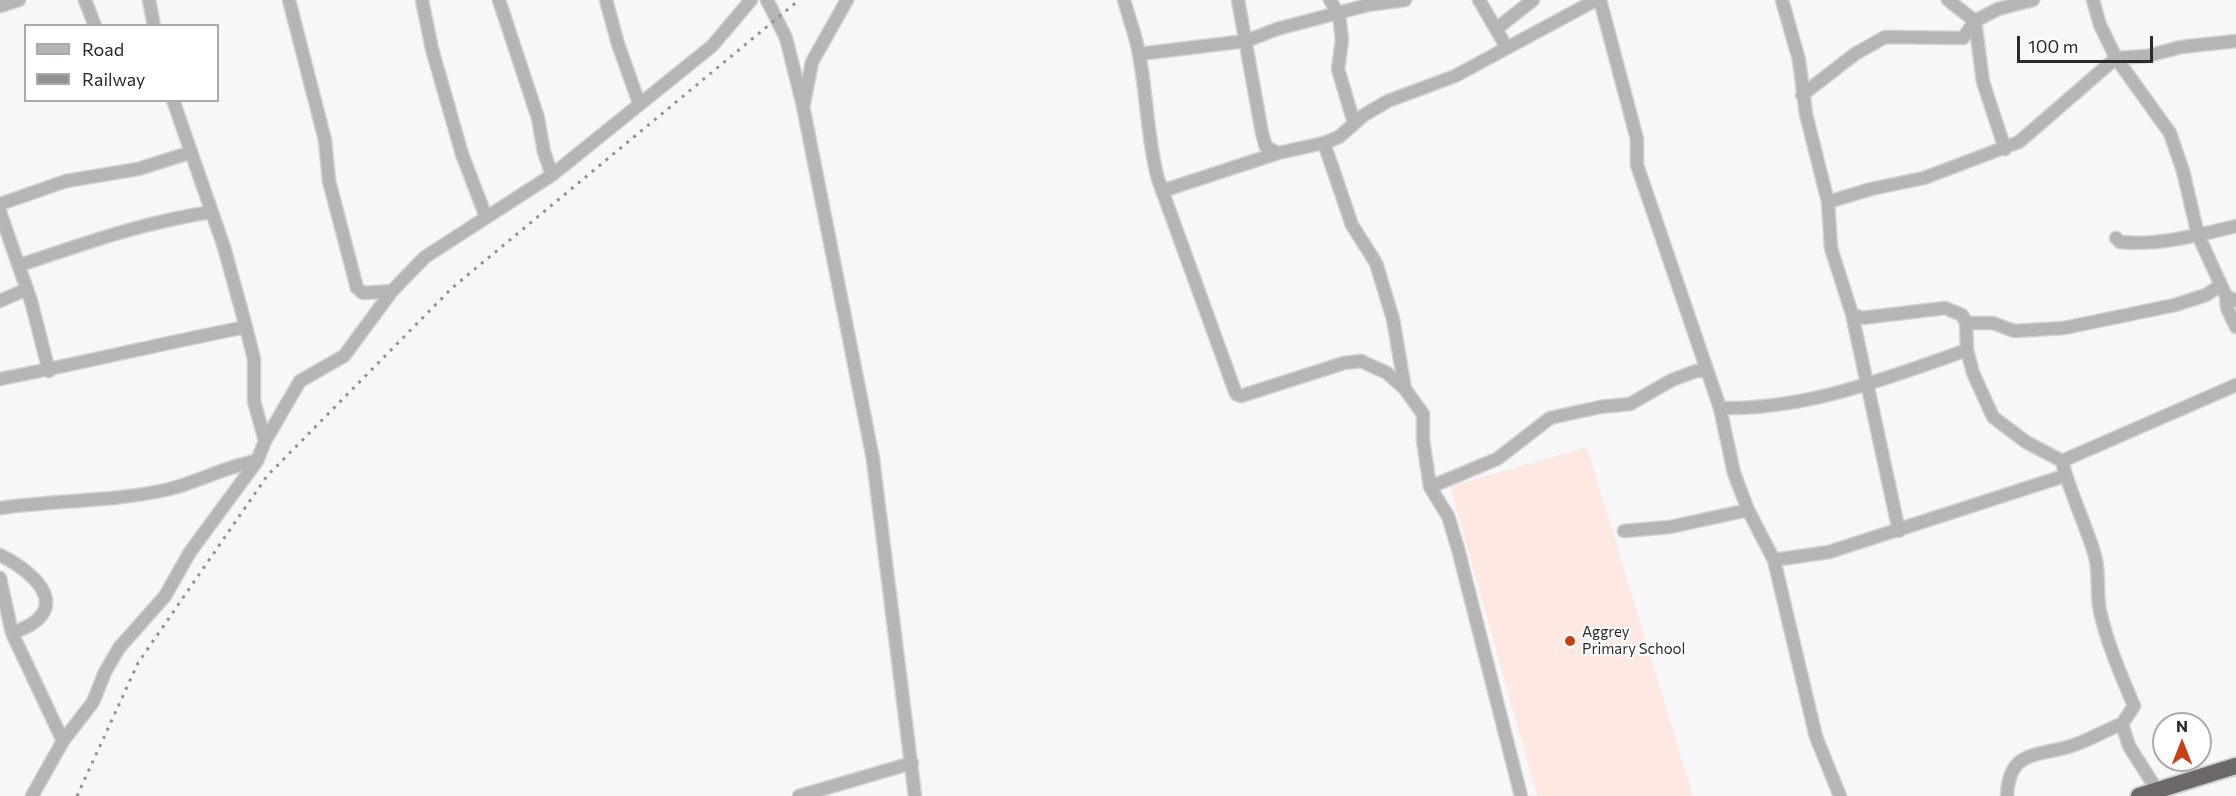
<!DOCTYPE html>
<html>
<head>
<meta charset="utf-8">
<style>
  body { margin:0 }
  #map { position:relative; width:2236px; height:796px; overflow:hidden; background:#f7f7fa; font-family:Commissioner,sans-serif }
  canvas { display:block }
  .legend { position:absolute; left:24px; top:24px; width:195px; height:78px; box-sizing:border-box; background:#fff; border:2px solid #aaa; margin:0; padding:8px 10px; list-style:none; font-size:18px; color:#2a2a2b }
  .legend li { display:flex; align-items:center; gap:12px; height:30px }
  .legend b { width:30px; border:2px solid #aaa }
  .north { position:absolute; left:2152px; top:712px; width:60px; height:60px; box-sizing:border-box; background:#fff; border:2px solid #aaa; border-radius:50%; rotate:0deg; font-size:16px; font-weight:700; line-height:24px; text-align:center; color:#2a2a2b }
  .north::after { content:''; display:block; margin:auto; width:21px; height:27px; background:#c83f16; clip-path:polygon(50% 0,100% 100%,50% 72%,0 100%) }
  .scale { position:absolute; left:2017px; top:36px; width:136px; height:27px; box-sizing:border-box; border:3px solid #2a2a2b; border-top:0; padding-left:8px; font-size:18px; line-height:21px; white-space:nowrap; color:#2a2a2b; -webkit-text-stroke:4px #fff; paint-order:stroke }
</style>
</head>
<body>
<div id="map">
<canvas width="2236" height="796"></canvas>
<ul class="legend">
<li><b style="height:8px;background:#b6b4b4"></b>Road</li>
<li><b style="height:8px;background:#929294"></b>Railway</li>
</ul>
<div class="north">N</div>
<div class="scale">100 m</div>
</div>
<script>
const c = document.querySelector('canvas').getContext('2d');
c.lineJoin = 'round';
function fillPath(path, color) {
  c.fillStyle = color;
  c.fill(path, 'evenodd');
}
function stroke(path, color, width, dash) {
  c.strokeStyle = color;
  c.lineWidth = width;
  c.lineCap = dash ? 'butt' : 'round';
  c.setLineDash(dash || []);
  c.stroke(path);
}
function drawText(font, color, halo, rows, align = 'center') {
  c.font = font + ' Commissioner,sans-serif';
  c.lineWidth = 4.5;
  c.setLineDash([]);
  c.textBaseline = 'middle';
  c.strokeStyle = halo;
  c.fillStyle = color;
  for (const [text, x, y, turn = 0] of rows) {
    c.save();
    c.translate(x, y);
    c.rotate((+turn || 0) * Math.PI / 180);
    c.textAlign = isNaN(turn) ? turn : align;
    if (halo) c.strokeText(text, 0, 0);
    c.fillText(text, 0, 0);
    c.restore();
  }
}
fillPath(new Path2D(`
  M1587 447 1693 796H1537L1450 486Z`), '#fde8e2');
const minor = new Path2D(`
  M85 0 95 26
  M149 0 154 26
  M289 0 325 140 329 181 357 288 363 293 392 291
  M422 0 432 49 462 154 486 217
  M499 0 538 118 544 152 552 175
  M606 0 618 44 639 103
  M767 0 786 38 803 106 873 459 915 796
  M1124 0C1129 18 1136 36 1139 54 1147 95 1147 138 1158 179L1236 394 1241 396 1344 363 1361 361 1387 373 1405 389 1423 414V440L1430 487 1448 516 1458 549 1521 796
  M1238 0 1262 133 1266 147 1278 153
  M1330 0 1339 15 1342 40 1338 69 1354 123
  M1479 0 1507 48
  M1600 0 1637 139V165L1720 408 1734 473 1748 510 1774 560 1816 737 1840 796
  M1782 0 1799 60 1806 114 1828 202 1831 248 1852 314 1862 318 1945 308 1962 315 1966 323 1967 350 1973 373 1993 417 2026 442 2062 461C2070 494 2086 524 2095 556 2100 574 2096 593 2100 611 2107 643 2121 675 2134 706L2122 724 2129 746 2157 790
  M1948 0 1975 21 1983 82 2005 149
  M2093 0 2100 25 2116 58 2170 133 2183 171 2198 235 2226 296 2236 301
  M0 6 19 0
  M1496 29 1533 0
  M1139 54 1246 41 1277 29 1368 5 1405 0
  M1802 95 1855 54 1885 37 1963 38 1975 21 1998 9 2033 0
  M173 100 224 247 246 327 254 359V401L265 441
  M804 103 812 62 847 0
  M1324 143 1352 225 1376 263 1393 319 1405 389
  M1162 191 1278 153 1324 143 1339 137 1364 115 1388 101 1455 76 1596 0
  M1828 202 1871 189 1924 178 2019 142 2116 58 2147 56 2181 47 2236 41
  M0 204 66 181 138 169 189 153
  M0 212 31 301 49 371
  M2116 238 2120 242C2159 246 2199 235 2236 226
  M20 265C87 243 140 223 211 212
  M2226 296 2227 308 2236 327
  M0 301 27 289
  M1852 314 1899 531
  M1966 323H1993L2014 331 2064 328 2175 305 2206 295 2221 285
  M0 379C82 363 164 343 246 327
  M1720 408C1807 410 1887 378 1967 350
  M2062 461 2236 385
  M1430 487 1497 459 1550 418 1600 407 1630 404 1672 380 1696 371H1707
  M0 508C54 500 111 502 165 490 197 483 225 466 257 461
  M1624 531 1670 527 1748 510
  M0 555C40 575 74 612 12 633
  M1774 560 1829 552 2064 476
  M0 578 12 633 63 741
  M32 796 63 741 93 702 105 672 119 648 165 596 190 552 257 461 265 441 300 381 344 356 392 291 425 257 552 175 712 46 751 0
  M799 796 912 763
  M2007 796C2009 749 2037 757 2071 746 2088 741 2105 730 2122 724`);
const highway = new Path2D(`
  M2139 796 2236 766`);
stroke(minor, '#d2d2d5', 15);
stroke(highway, '#d2d2d5', 20);
stroke(minor, '#b6b4b4', 12);
stroke(highway, '#6c6868', 16);
stroke(new Path2D(`
  M77 796 138 663 267 476 452 288 799 0`), '#929294', 3, [3, 6]);
for (const [x, y, r, color] of [
  [1570,641,6,"#c83f16"]
]) {
  const dot = new Path2D();
  dot.arc(x, y, r, 0, 2 * Math.PI);
  c.fillStyle = color;
  c.fill(dot);
  stroke(dot, '#fff', 2);
}
drawText('15px', '#2a2a2b', '#fff', [
  ["Aggrey",1582,632],
  ["Primary School",1582,649]
], 'left');
</script>
</body>
</html>
